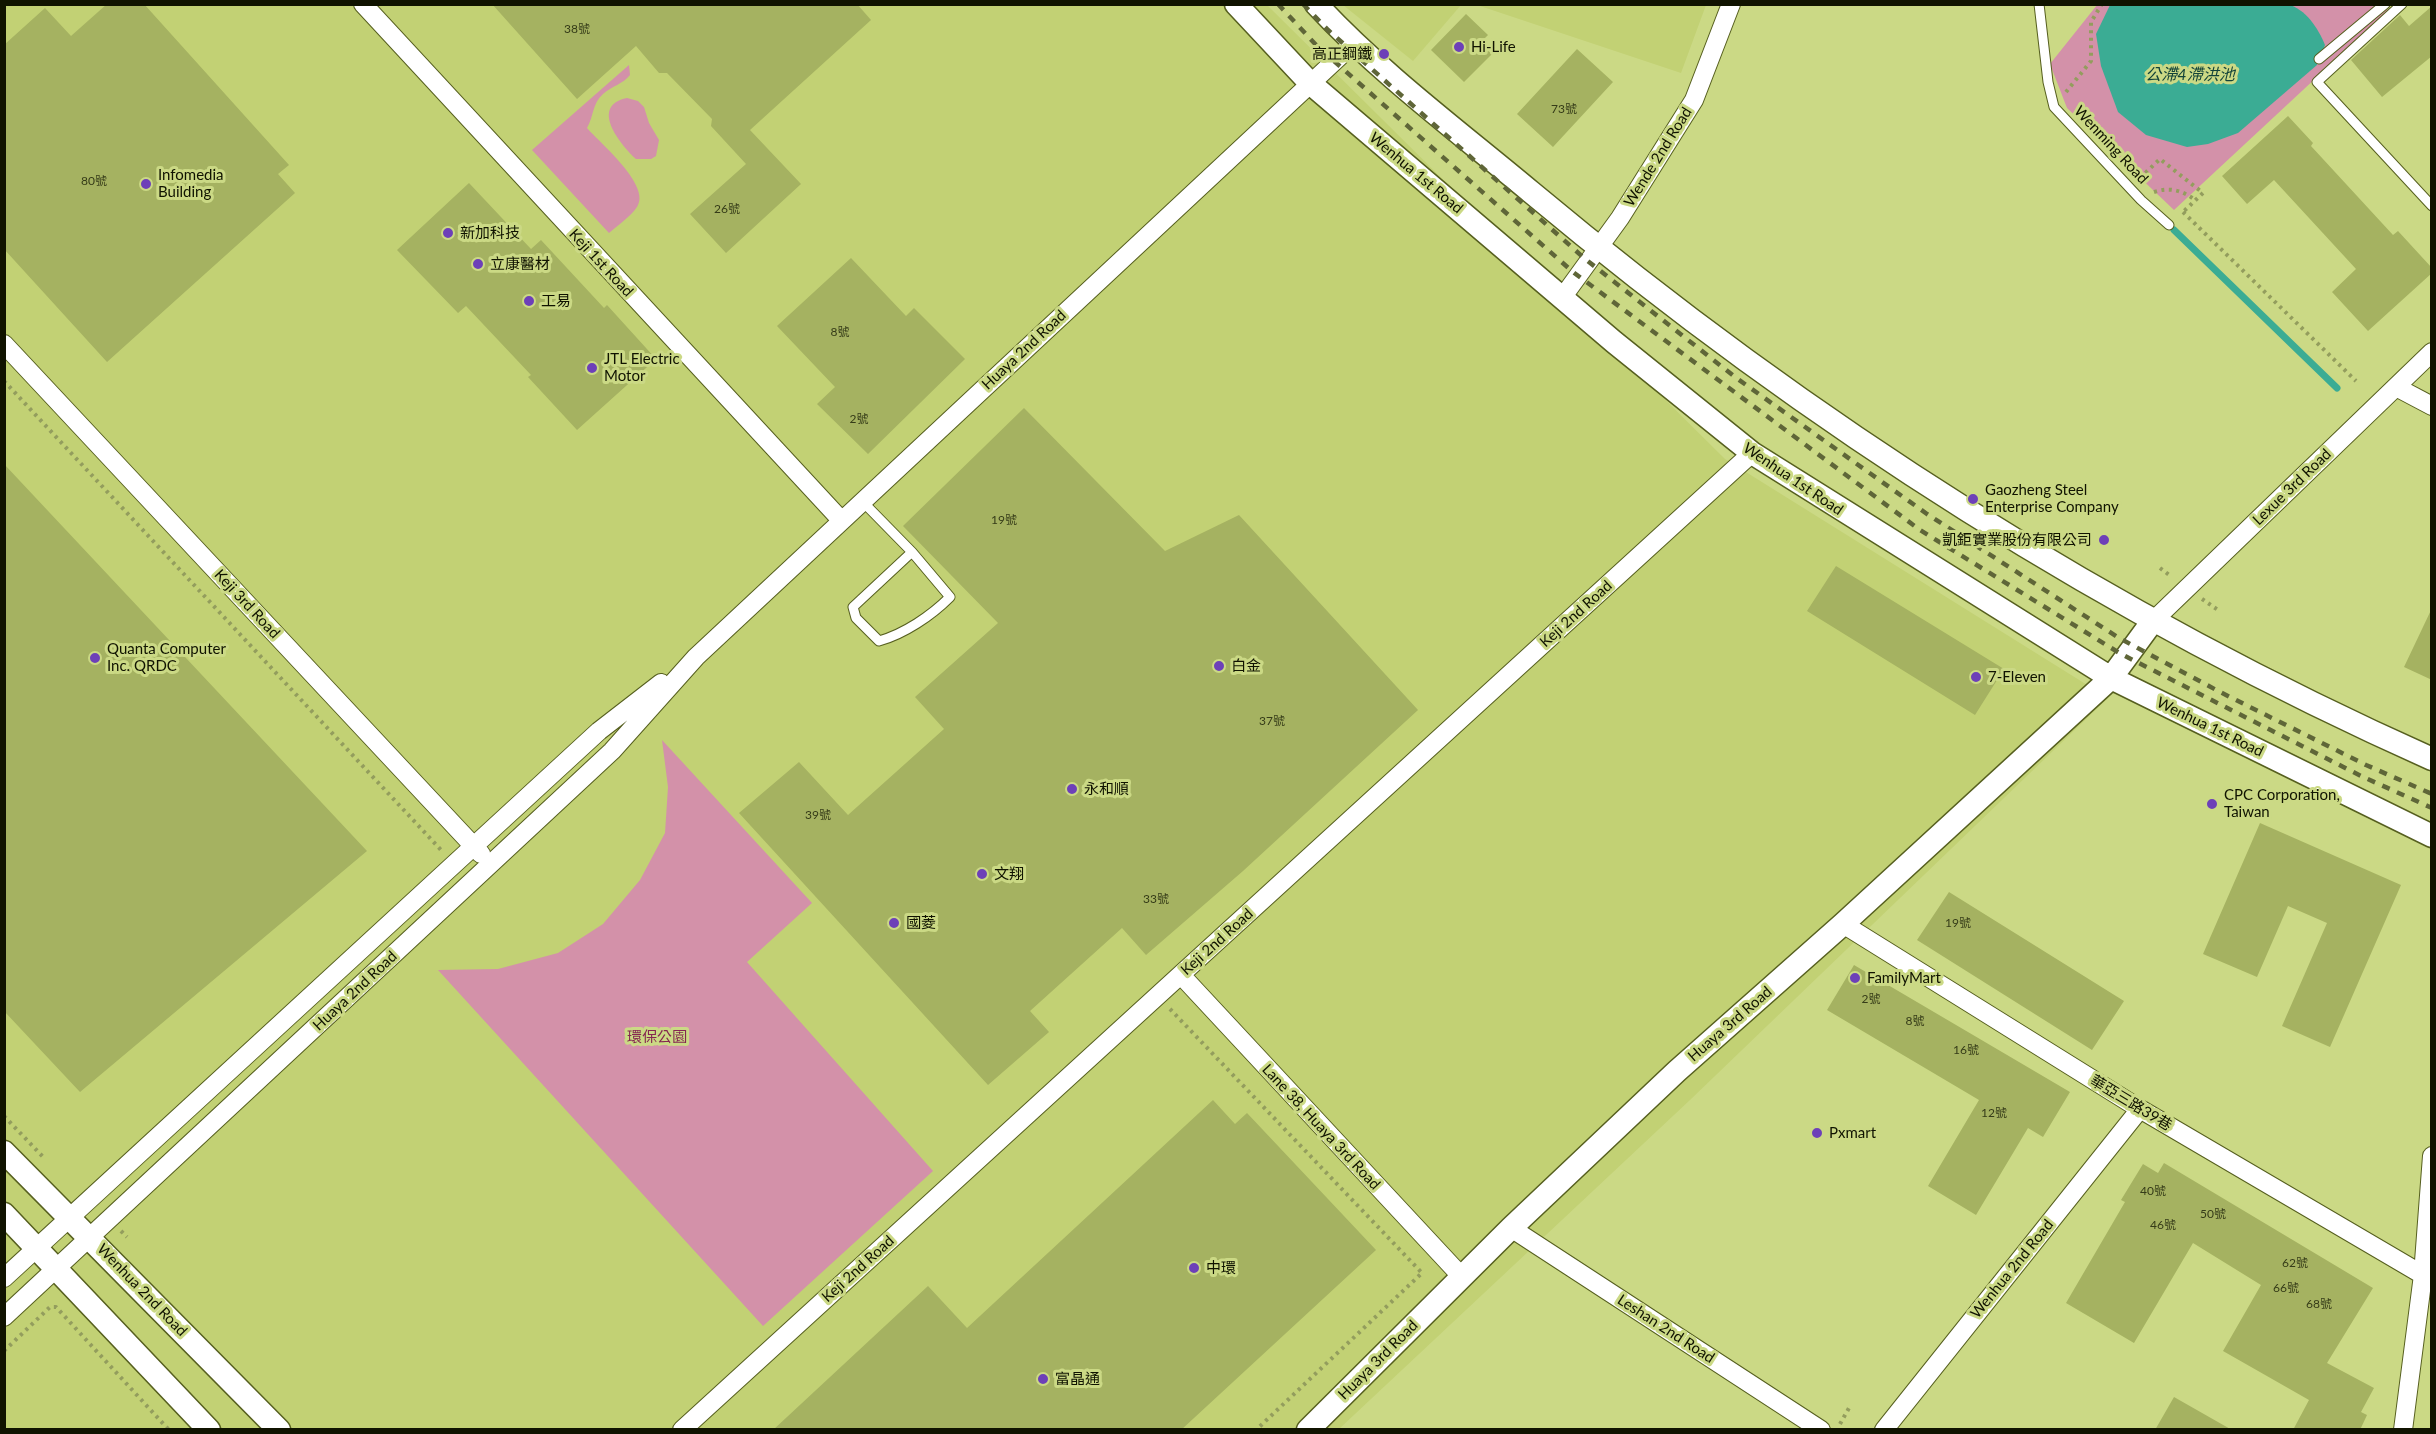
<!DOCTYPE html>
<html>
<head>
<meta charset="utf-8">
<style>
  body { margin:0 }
  #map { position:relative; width:2436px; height:1434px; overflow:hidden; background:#cbd985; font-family:Lato,sans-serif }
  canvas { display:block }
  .frame { position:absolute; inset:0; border:6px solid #101300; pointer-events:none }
</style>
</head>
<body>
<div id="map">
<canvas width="2436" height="1434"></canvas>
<div class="frame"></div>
</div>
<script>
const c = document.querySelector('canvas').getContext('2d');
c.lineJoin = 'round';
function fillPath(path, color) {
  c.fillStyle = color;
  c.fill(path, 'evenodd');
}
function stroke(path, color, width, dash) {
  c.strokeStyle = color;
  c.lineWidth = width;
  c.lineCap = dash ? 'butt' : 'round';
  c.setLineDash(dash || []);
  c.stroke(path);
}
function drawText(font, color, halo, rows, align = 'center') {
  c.font = font + ' Lato,"Noto Sans TC",sans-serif';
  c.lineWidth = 6;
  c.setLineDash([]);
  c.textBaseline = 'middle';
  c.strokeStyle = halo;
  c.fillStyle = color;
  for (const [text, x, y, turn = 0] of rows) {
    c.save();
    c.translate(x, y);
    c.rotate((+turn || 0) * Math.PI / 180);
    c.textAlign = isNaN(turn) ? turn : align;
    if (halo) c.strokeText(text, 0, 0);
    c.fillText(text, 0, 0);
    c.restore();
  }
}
fillPath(new Path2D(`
  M5 5H1267L1725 459 2108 698 1690 1100 1339 1429 5 1430Z
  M1343 5H1461L1413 61Z
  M1477 5H1706L1681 73Z`), '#c2d174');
fillPath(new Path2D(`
  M2366 4 2389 10 2174 210 2067 108 2050 64 2097 5Z
  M629 65 630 75C623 84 612 86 603 94 592 104 594 116 587 128 600 143 652 186 637 207 630 217 618 225 609 233L532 150Z
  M627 98 638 101 644 107 649 123 659 140 656 156 651 159H636C620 144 589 106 627 98Z
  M662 740 812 903 747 962 933 1171 763 1326 438 970 498 969 558 953 603 924 640 880 665 833 668 787Z`), '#d391a9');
fillPath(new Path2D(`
  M2287 4C2306 9 2318 28 2325 45L2317 65 2238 133 2208 144 2187 147 2146 135 2118 112 2101 66 2096 34 2110 5Z`), '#3bac94');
stroke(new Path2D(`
  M2174 230 2337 388`), '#3bac94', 7);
fillPath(new Path2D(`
  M107 4H144L289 165 278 174 295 193 107 362 4 249V45L45 8 71 36Z
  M492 4H857L871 20 750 130 801 184 726 253 690 214 746 164 711 126 712 119 667 73H659L636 46 577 99Z
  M2432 6V56L2382 97 2351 60 2400 15 2409 26Z
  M1466 14 1488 35 1480 43 1492 54 1464 82 1431 50Z
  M1577 49 1613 82 1553 147 1517 114Z
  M2288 116 2313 143 2311 146 2393 235 2398 231 2432 268V273L2368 331 2332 292 2356 269 2274 180 2247 204 2222 176Z
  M469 183 531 249 541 240 604 308 607 305 656 359 577 430 528 377 531 375 466 306 458 313 397 250Z
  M851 258 906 316 914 308 965 359 868 454 817 404 835 387 777 326Z
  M1024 408 1165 551 1239 515 1418 710 1243 871 1146 955 1122 928 1030 1011 1049 1032 988 1085 739 813 799 762 848 815 944 729 915 697 998 623 903 526Z
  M4 464 367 851 80 1092 4 1011Z
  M1836 566 2004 669 1975 715 1807 611Z
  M2432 608V680L2404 667Z
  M2260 823 2401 885 2330 1047 2282 1026 2327 923 2288 906 2257 977 2203 954Z
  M1949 892 2124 1001 2092 1050 1917 940Z
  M1854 965 2070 1092 2043 1137 2028 1128 1976 1215 1928 1186 1979 1100 1827 1010Z
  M1213 1100 1235 1124 1247 1113 1376 1250 1181 1430H773L928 1286 967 1328Z
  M2164 1163 2373 1288 2327 1363 2374 1388 2361 1412 2367 1415 2360 1430H2293L2309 1400 2223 1351 2261 1285 2193 1243 2134 1343 2066 1303 2125 1202 2121 1200 2143 1164 2158 1173Z
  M2174 1397 2232 1430H2155Z`), '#a5b261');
const service = new Path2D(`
  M2039 4 2048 82 2054 107 2141 200 2169 225
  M2402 4 2317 82 2432 206
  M2319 59 2385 4
  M862 501 912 552 950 597C931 616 904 634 879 641L856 618 853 607 912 552`);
const minor = new Path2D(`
  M363 4 841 520
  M1562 298 1620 218 1694 100 1731 4
  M4 344 481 854
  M2396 387 2432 406
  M2152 622 2432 352
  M1843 924 2140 1109 2423 1275
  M1181 975 1462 1277
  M1511 1228 1821 1430
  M4 1278 599 731 661 683
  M4 1317 612 751 696 657 1353 44
  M682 1430 1752 453
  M1884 1430 2140 1109
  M2403 1430 2423 1275 2432 1156`);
const tertiary = new Path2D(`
  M1236 4 1310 83 1614 342 1752 453 2111 678 2432 836
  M1316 4C1381 74 1458 131 1531 192 1805 421 2105 613 2432 759
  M4 1152 279 1430
  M4 1214 209 1430
  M1308 1430 1511 1228 1677 1071 1843 924 2111 678 2152 622`);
stroke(service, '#565f1f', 11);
stroke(minor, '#565f1f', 20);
stroke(tertiary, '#565f1f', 25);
stroke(new Path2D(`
  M2325 4H2351
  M2066 92 2091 61V22L2102 4
  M2140 178 2160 159 2203 193 2183 212
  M2154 192C2169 187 2182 190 2195 200
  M2183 212 2356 381
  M4 381 441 850
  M2160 568 2172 577
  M2202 599 2218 610
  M1170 1009 1422 1273 1256 1430
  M4 1116 45 1159
  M121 1231 127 1237
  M4 1351 50 1307H56L169 1430
  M1840 1424 1849 1408`), '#939d5d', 4, [3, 4.5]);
stroke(service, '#fff', 9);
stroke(minor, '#fff', 18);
stroke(tertiary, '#fff', 22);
stroke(new Path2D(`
  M1278 4 1317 46 1573 272 1920 530 2121 654 2361 776 2432 808
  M1303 4 1328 30 1584 258 1735 377 1927 514 2119 638 2220 692 2366 765 2432 794`), '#5f6638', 4.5, [8, 8]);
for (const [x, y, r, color] of [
  [1459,47,6,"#6d40b8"],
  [1384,54,6,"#6d40b8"],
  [146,184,6,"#6d40b8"],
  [448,233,6,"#6d40b8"],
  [478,264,6,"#6d40b8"],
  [529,301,6,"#6d40b8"],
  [592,368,6,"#6d40b8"],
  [1973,499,6,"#6d40b8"],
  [2104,540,6,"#6d40b8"],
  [95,658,6,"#6d40b8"],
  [1219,666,6,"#6d40b8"],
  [1976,677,6,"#6d40b8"],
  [1072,789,6,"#6d40b8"],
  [2212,804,6,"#6d40b8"],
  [982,874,6,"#6d40b8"],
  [894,923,6,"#6d40b8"],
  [1855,978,6,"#6d40b8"],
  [1817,1133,6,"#6d40b8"],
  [1194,1268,6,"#6d40b8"],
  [1043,1379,6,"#6d40b8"]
]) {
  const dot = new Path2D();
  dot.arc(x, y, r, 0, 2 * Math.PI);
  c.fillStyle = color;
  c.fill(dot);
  stroke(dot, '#cbd985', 2);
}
drawText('12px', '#353b18', null, [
  ["38號",577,29],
  ["73號",1564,109],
  ["80號",94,181],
  ["26號",727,209],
  ["8號",840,332],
  ["2號",859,419],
  ["19號",1004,520],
  ["37號",1272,721],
  ["39號",818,815],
  ["33號",1156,899],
  ["19號",1958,923],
  ["2號",1871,999],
  ["8號",1915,1021],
  ["16號",1966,1050],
  ["12號",1994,1113],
  ["40號",2153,1191],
  ["50號",2213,1214],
  ["46號",2163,1225],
  ["62號",2295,1263],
  ["66號",2286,1288],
  ["68號",2319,1304]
]);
drawText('15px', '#101300', '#cbd985', [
  ["Hi-Life",1471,47],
  ["高正鋼鐵",1372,54,"right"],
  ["Infomedia",158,175],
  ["Building",158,192],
  ["新加科技",460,233],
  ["立康醫材",490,264],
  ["工易",541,301],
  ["JTL Electric",604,359],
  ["Motor",604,376],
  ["Gaozheng Steel",1985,490],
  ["Enterprise Company",1985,507],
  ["凱鉅實業股份有限公司",2092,540,"right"],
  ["Quanta Computer",107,649],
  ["Inc. QRDC",107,666],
  ["白金",1231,666],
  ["7-Eleven",1988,677],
  ["永和順",1084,789],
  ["CPC Corporation,",2224,795],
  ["Taiwan",2224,812],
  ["文翔",994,874],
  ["國菱",906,923],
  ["FamilyMart",1867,978],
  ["Pxmart",1829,1133],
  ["中環",1206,1268],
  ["富晶通",1055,1379]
], 'left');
drawText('15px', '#101300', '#cbd985', [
  ["Wenming Road",2111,145,47],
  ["Wende 2nd Road",1658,157,-58],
  ["Wenhua 1st Road",1416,173,40],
  ["Keji 1st Road",601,263,47],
  ["Huaya 2nd Road",1024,350,-43],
  ["Wenhua 1st Road",1793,479,34],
  ["Lexue 3rd Road",2292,487,-44],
  ["Keji 3rd Road",247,604,47],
  ["Keji 2nd Road",1576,614,-42],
  ["Wenhua 1st Road",2210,727,26],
  ["Keji 2nd Road",1217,942,-42],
  ["Huaya 2nd Road",355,991,-43],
  ["Huaya 3rd Road",1730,1024,-41],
  ["華亞三路39巷",2131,1103,31],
  ["Lane 38, Huaya 3rd Road",1321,1127,47],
  ["Keji 2nd Road",858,1269,-42],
  ["Wenhua 2nd Road",2012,1269,-51],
  ["Wenhua 2nd Road",142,1290,46],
  ["Leshan 2nd Road",1666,1329,33],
  ["Huaya 3rd Road",1378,1360,-45]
]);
drawText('15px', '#852651', '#cbd985', [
  ["環保公園",657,1037]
]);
drawText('italic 16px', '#124339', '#cbd985', [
  ["公滯4滯洪池",2190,75]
]);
</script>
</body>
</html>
